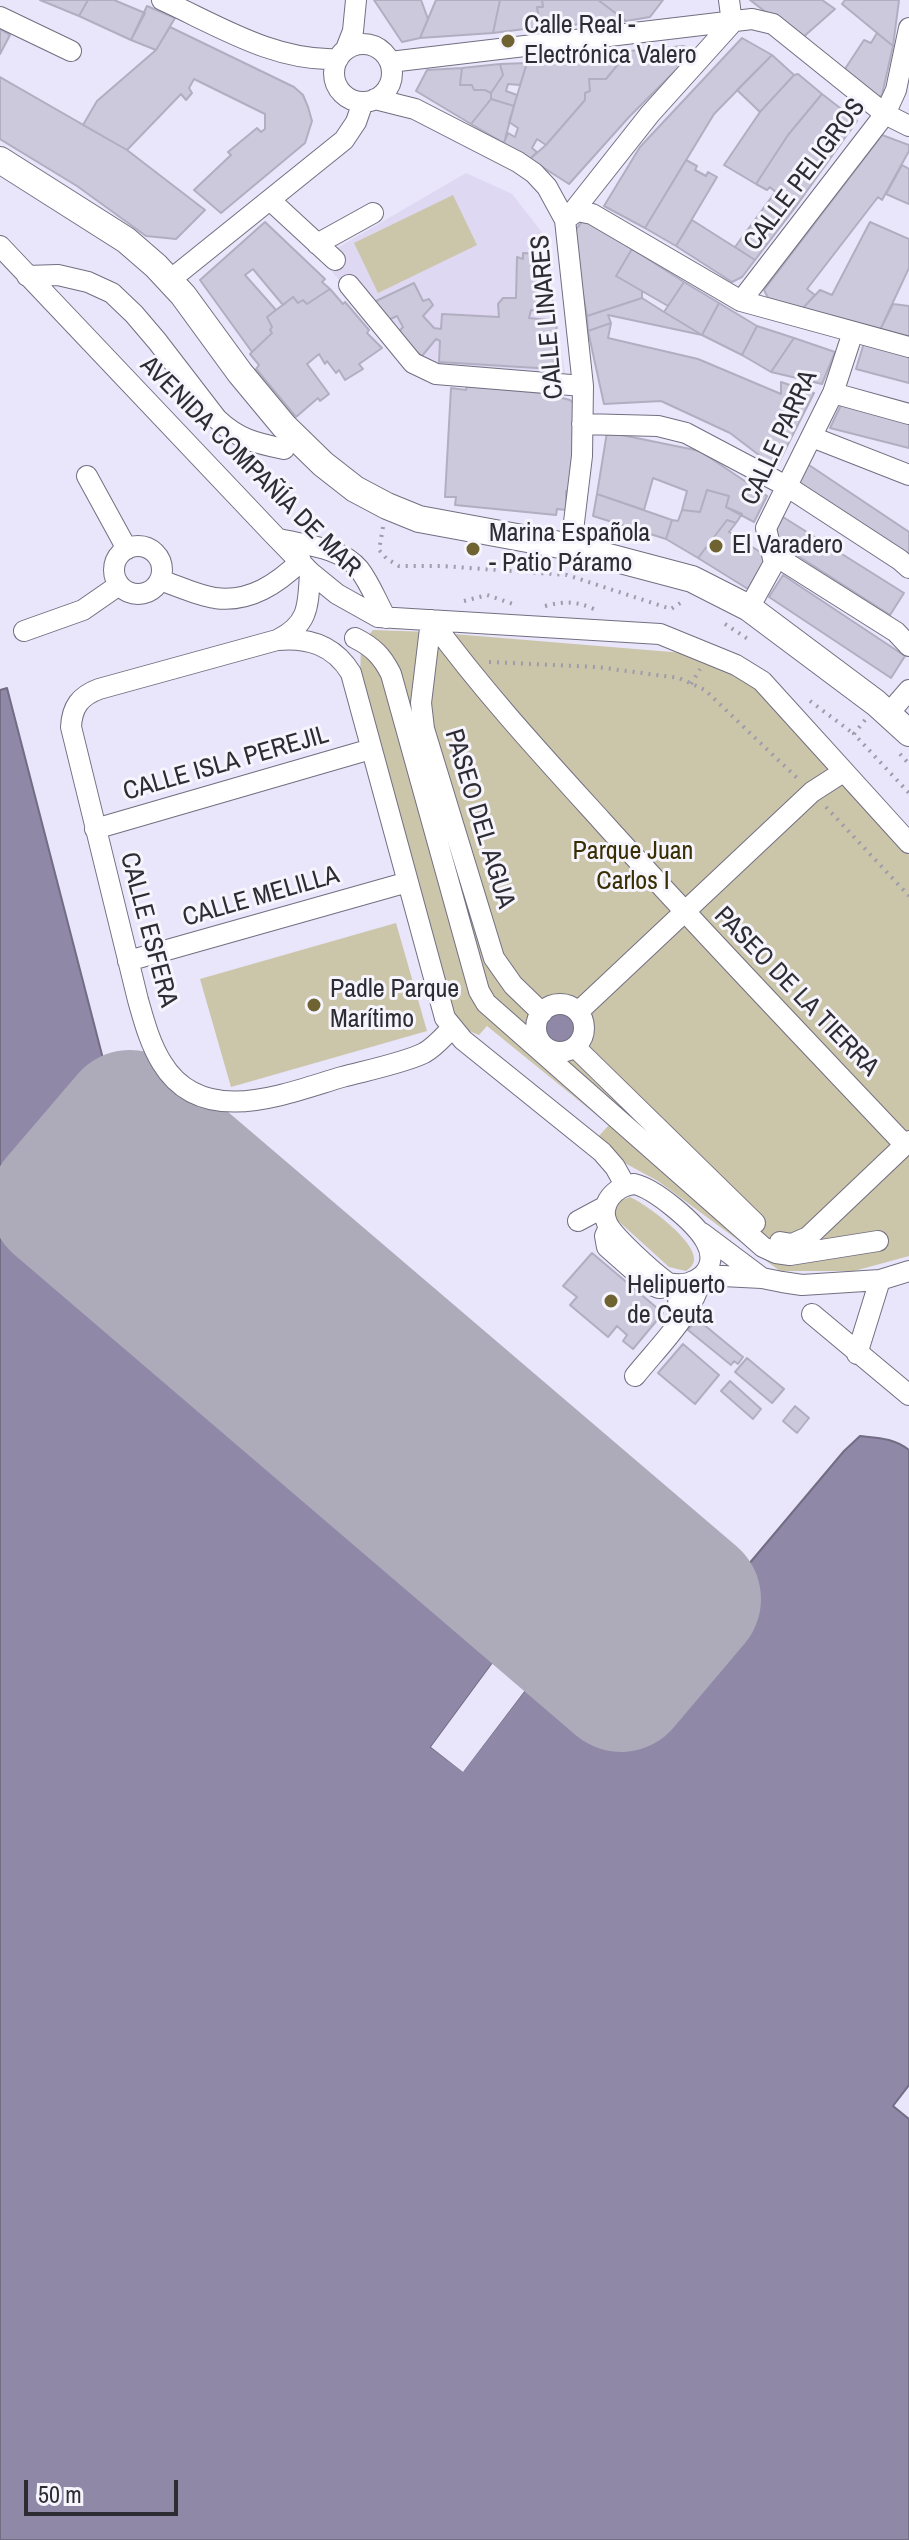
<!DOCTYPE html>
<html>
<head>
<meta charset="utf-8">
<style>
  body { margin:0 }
  #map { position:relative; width:909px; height:2540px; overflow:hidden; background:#e9e5fa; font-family:"Archivo Narrow",sans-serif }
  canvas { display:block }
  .scale { position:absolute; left:24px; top:2480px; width:154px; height:36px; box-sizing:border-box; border:4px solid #2d2c33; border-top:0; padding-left:10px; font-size:24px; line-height:28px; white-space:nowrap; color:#2d2c33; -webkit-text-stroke:6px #f6f4fd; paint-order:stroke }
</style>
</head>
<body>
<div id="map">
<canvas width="909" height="2540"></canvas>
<div class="scale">50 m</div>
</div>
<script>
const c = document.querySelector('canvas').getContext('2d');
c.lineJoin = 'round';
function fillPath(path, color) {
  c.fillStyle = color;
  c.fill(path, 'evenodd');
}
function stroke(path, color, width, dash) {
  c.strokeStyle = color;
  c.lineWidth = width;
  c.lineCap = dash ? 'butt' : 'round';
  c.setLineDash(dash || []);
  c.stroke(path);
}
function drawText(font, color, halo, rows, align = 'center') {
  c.font = font + ' "Archivo Narrow",sans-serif';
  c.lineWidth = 6;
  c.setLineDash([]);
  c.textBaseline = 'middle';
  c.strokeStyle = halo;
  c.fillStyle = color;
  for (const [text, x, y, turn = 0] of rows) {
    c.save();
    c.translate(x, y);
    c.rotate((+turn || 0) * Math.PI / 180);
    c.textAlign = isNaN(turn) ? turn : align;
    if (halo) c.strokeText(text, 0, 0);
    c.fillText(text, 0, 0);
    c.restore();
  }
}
fillPath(new Path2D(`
  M466 173 512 194 541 231 565 373H440L401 351 320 258Z`), '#ded8f3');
fillPath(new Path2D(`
  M453 195 477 245 378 293 354 243Z
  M373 630 429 632 720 656 743 672 909 855V1256L854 1271H780L658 1181 621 1161 598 1137 609 1125 487 1026 479 1035 467 1030 449 1008 360 682 361 644Z
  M396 923 427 1031 231 1087 200 979Z
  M630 1197C646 1204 698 1242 694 1261 693 1265 690 1268 686 1271L669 1267 615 1218 614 1208 618 1202Z`), '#cbc5a9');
const water = new Path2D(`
  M7 688 115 1105 38 1197 39 1206 523 1622 431 1747 463 1771 557 1648 624 1706 631 1704 844 1451 860 1436C879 1438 894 1438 909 1450V2085L893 2106 909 2119V2540H0V690Z
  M542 1028a18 18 0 1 1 36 0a18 18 0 1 1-36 0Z`);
fillPath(water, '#8f88a7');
stroke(water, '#726c84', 2);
fillPath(new Path2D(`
  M523 1622 527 1625 436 1746 462 1766 554 1646 557 1648 463 1772 431 1747Z`), '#e9e5fa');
stroke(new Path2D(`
  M130 1119 692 1599 621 1683 59 1202Z`), '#adaaba', 138);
const building = new Path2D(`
  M40 0H88L79 16Z
  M88 0H114L145 13 131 40 79 16Z
  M374 0H421L428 19 420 38 402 42Z
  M436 0H500L493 33 420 38Z
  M500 0H542L543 7H537L540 27 493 33Z
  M542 0H598L626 21 540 27 537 7H543Z
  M598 0H663L650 17 626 21Z
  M750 0H822L835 9 801 39Z
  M845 0H899L893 46 842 4Z
  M147 6 175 18 156 50 131 40Z
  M170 27 294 87 303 95 308 107 312 121 305 143 221 213 194 190 231 155 228 152 257 128 261 132 265 129V114L194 79 189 88 192 93 186 100 181 94 127 150 83 125 97 101 156 50Z
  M0 29 10 35 0 54Z
  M877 33 893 46 882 95 875 99 843 72 864 40 871 43Z
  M742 38 772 55 714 114 645 228 604 206 640 147Z
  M684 46 693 53 629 117 569 184 530 159 546 145 585 100V93L590 91 589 79H606L629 51Z
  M629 51 606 79H589L590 91 585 93V100L546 145 537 139 532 148 537 152 530 159 504 143 508 133 515 137 518 128 509 122 527 63H533V57Z
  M772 55 794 75 760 112 737 90Z
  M527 63 520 85 508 84 506 91 517 95 514 106 491 99V93L503 75 500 64Z
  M500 64 503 75 491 93 485 90H474L472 85H460L462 68Z
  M462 68 460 85H472L474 90H485L491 93V99L471 124 416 91 427 70Z
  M798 74 822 94 788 135 756 184 724 165 760 112 794 75Z
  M0 77 127 150 205 210 176 239 146 236 77 186 0 139Z
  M822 94 857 121 794 209 770 187 767 190 756 184 788 135Z
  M491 99 514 106 504 143 471 124Z
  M882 135 909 145V151L882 200 878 197 807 289 815 295 803 308 768 298 764 290Z
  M686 160 697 166 695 170 706 176 708 172 717 177 676 246 645 228Z
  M902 165 909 169V204L886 194Z
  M776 191 794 209 755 260 735 247Z
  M585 218 632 249 616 276 642 291V298L587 316 572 234Z
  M692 220 755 260 742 277 732 282 676 246Z
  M265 222 325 279 322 282 330 289 307 304 303 300 298 303 293 297 283 305 253 269 245 275 276 310 267 317 272 327 270 330 272 333 252 352 200 280Z
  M870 222 909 239V268L880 330 803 308 820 290 832 295Z
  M632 249 684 282 668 306 616 276Z
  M523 253 545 254 544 278H549L546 290 552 292V312L531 310 529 318 557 321 553 369 439 362 440 341 436 339 422 356 396 335 403 327 397 316 384 322 374 302 414 283 423 301 429 299 433 305 423 316 434 328 441 329 442 314 499 317 498 304 503 298H516L517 257 523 259Z
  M684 282 719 303 702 335 664 312Z
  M330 289 343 304 345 302 369 330 367 333 382 348 359 364 363 369 345 380 339 370 336 373 327 361 325 364 319 354 307 364 329 394 320 401 318 398 296 417 256 369 259 365 250 354 272 333 270 330 272 327 267 317 293 297 298 303 303 300 307 304Z
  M642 298 664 312 702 335 608 315 611 323 588 331 587 316Z
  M719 303 757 326 742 355 702 335Z
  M893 304 909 306V338L880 330Z
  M611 323 608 338 698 359 781 394V382L814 393 776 468 730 433 661 401 604 404 588 331Z
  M757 326 794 338 771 372 742 355Z
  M794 338 835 352 822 384 771 372Z
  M864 343 909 357V383L856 369Z
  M467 386 563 395 562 398 570 400 576 405 572 490 566 491V510L557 509 556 515 455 505 456 497H445L451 388 466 390Z
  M841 405 909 423V448L830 428Z
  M607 432 700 451 767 496 754 522 726 507 729 496 707 490 700 512 682 510 687 491 653 478 644 510 597 494Z
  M803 461 909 532V553L906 559 789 485Z
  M707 490 729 496 726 507 742 514 736 523 727 520 698 558 666 539 672 520 678 521 682 510 700 512Z
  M597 494 672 520 666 539 593 516Z
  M783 517 904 593 890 615 770 538Z
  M727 520 736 523 729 532 768 557 748 589 698 558Z
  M783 575 905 656 891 678 769 597Z
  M592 1253 663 1313 633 1349 623 1341 627 1335 617 1326 608 1337 570 1305 577 1297 563 1286Z
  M697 1319 743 1357 738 1364 734 1361 731 1365 688 1330Z
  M683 1344 719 1375 695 1404 658 1373Z
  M747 1358 784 1389 772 1403 735 1372Z
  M730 1381 761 1409 753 1419 721 1391Z
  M795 1406 809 1418 797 1433 783 1421Z`);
fillPath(building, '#cdc9dd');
stroke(building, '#b2aec1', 2);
const minor = new Path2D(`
  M162 0C217 25 275 62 338 59
  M729 0 732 23
  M0 17 71 51
  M334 73a29 29 0 1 1 58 0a29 29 0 1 1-58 0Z
  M346 49 353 31 356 0
  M390 62 752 19 773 24 885 114 909 126
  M375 99 415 109 518 162 534 173 547 187 565 220 583 386 582 456 571 547
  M270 200 335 260
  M571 214 650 114 732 23
  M565 220 577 211 592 214 741 301 909 347
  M317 244 373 213
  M0 246 273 534 310 572 337 594 378 617 660 634 736 665 762 681 909 843
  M27 276 58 275 88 282 112 293 134 314 157 341 217 419C238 439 255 443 284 449
  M170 280 344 140 356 122 363 102
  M349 285 413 363 436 374 583 386
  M741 301 885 114 896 90 909 28
  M833 393 909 414
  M582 424 658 426 686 433 788 487 900 560 909 568
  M812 437 909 475
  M87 476 127 549
  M279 539C304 545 341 547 359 569 370 583 377 602 386 618
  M114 570a24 24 0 1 1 48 0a24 24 0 1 1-48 0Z
  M774 555 896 632 909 646
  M160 580C178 586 197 595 215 598 250 603 278 583 301 561
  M749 608 774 563 766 528 833 393 853 332
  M431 620C483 691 542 755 601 820 700 930 803 1037 905 1145
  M431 620 421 703 424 729 494 958 513 985 542 1013
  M24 631 83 610 119 585
  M355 638C373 647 382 656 391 674L479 991 486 1003 763 1247 776 1253 790 1255 878 1241
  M279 639C310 623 308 604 310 572
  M889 713 909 690
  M95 829 371 749
  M128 961 408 882
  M536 1028a24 24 0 1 1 48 0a24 24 0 1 1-48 0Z
  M578 1012 812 792 843 772
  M452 1028C443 1037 435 1047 424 1053 404 1063 364 1071 342 1077 284 1094 202 1129 162 1063 150 1044 144 1021 138 1000L71 727C72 707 80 696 99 689L277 640C308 637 334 645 351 673L445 1018 463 1040 602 1152 615 1167 625 1185
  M575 1047 755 1223
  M634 1184C654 1188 696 1223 706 1242 721 1269 695 1290 668 1283 654 1273 616 1239 608 1225 597 1204 616 1186 634 1184Z
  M578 1221 606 1206
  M609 1227 605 1236 607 1247 649 1284 659 1288 679 1286 677 1325
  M702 1233 762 1278 782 1282 802 1285 880 1280 909 1271
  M780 1242 792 1244 808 1237 909 1141
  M703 1275 762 1278
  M812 1314 909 1395
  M857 1354 880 1280
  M635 1376C660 1345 692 1315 702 1277`);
const major = new Path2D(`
  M0 160 126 240 156 266 183 295 240 373 284 426 323 464 355 489 387 506 419 519 571 547 692 579 749 608 876 703 909 733`);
stroke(minor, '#736f81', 22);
stroke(major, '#736f81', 28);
stroke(new Path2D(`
  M383 527 379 550 387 559 399 566H442L567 575 671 609 685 600
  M464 601 487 595 513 604
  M545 606C564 601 576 601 594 609
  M725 624 751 641
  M489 662 597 667 679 678 705 690 797 778
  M691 684 700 669
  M810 701 854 734
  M865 720 854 734 909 793
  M900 754 909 764
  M826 807 909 896`), '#9e9baa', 4, [2, 6]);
stroke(minor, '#fff', 20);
stroke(major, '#fff', 26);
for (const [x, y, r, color] of [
  [508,41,8,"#6f6431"],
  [716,546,8,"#6f6431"],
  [473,549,8,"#6f6431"],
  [314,1005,8,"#6f6431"],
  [611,1301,8,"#6f6431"]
]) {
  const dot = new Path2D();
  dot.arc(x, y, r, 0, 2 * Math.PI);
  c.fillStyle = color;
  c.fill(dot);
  stroke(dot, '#f6f4fd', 3);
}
drawText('26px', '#2d2c33', '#f6f4fd', [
  ["Calle Real -",524,26],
  ["Electrónica Valero",524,56],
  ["Marina Española",489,534],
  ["- Patio Páramo",489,564],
  ["El Varadero",732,546],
  ["Padle Parque",330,990],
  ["Marítimo",330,1020],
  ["Helipuerto",627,1286],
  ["de Ceuta",627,1316]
], 'left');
drawText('26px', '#2d2c33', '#f6f4fd', [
  ["CALLE PELIGROS",805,175,-53],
  ["CALLE LINARES",548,317,-95],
  ["CALLE PARRA",780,438,-65],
  ["AVENIDA COMPAÑÍA DE MAR",250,467,45],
  ["CALLE ISLA PEREJIL",226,764,-16],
  ["PASEO DEL AGUA",479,819,73],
  ["CALLE MELILLA",261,897,-16],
  ["CALLE ESFERA",148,930,75],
  ["PASEO DE LA TIERRA",796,992,46]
]);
drawText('26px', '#372e01', '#f6f4fd', [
  ["Parque Juan",633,852],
  ["Carlos I",633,882]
]);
</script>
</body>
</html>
